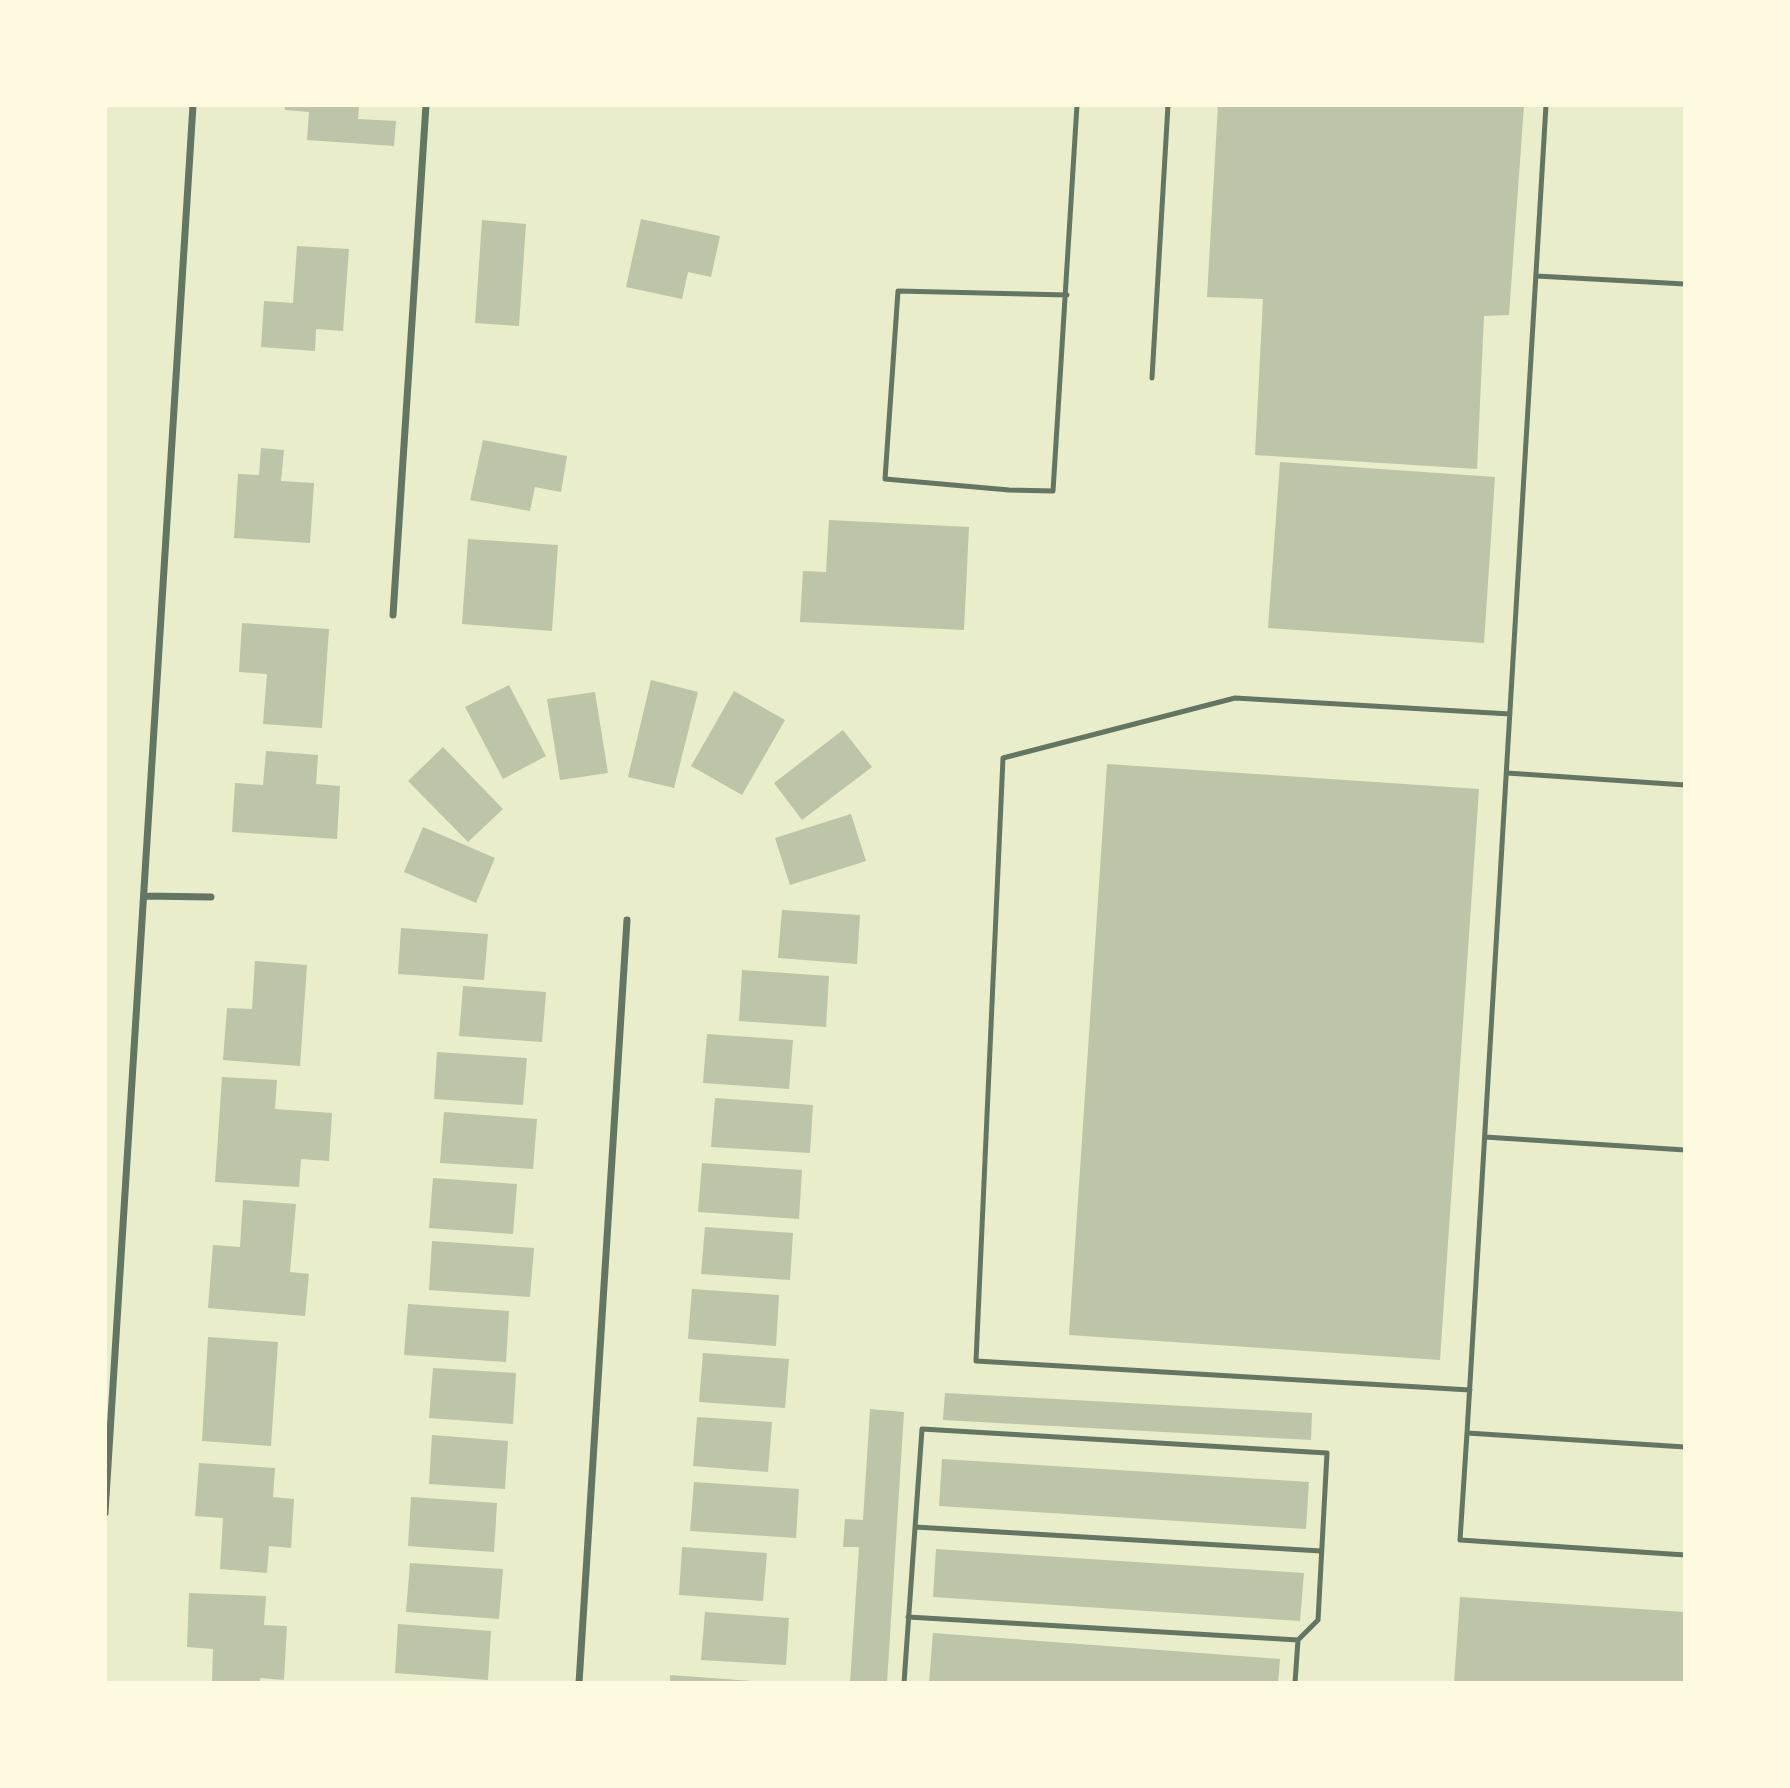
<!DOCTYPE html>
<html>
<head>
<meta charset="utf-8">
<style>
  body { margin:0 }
  #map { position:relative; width:1790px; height:1788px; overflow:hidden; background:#e9edc9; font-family:"Fira Sans Condensed",sans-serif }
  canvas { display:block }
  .frame { position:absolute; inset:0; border:107px solid #fefae0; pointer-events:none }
</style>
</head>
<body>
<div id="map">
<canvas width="1790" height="1788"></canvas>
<div class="frame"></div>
</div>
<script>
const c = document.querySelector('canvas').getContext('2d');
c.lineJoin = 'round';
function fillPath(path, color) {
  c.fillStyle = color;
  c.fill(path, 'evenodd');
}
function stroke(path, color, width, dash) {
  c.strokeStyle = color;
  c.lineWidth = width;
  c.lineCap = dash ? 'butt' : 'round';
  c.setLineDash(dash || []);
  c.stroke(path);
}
fillPath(new Path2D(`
  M285 105H359L358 119 396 121 394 146 307 140 309 112 285 110Z
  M1218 105H1524L1509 315 1484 316 1477 469 1255 455 1263 299 1207 297Z
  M641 219 720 236 711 277 688 272 682 299 626 287Z
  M482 220 526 224 519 326 475 323Z
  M297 246 349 249 343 331 316 329 315 351 261 347 264 301 293 303Z
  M483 440 567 456 561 492 535 487 530 511 470 500Z
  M261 448 284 450 281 481 314 483 310 543 234 538 238 474 259 475Z
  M1280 462 1495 477 1484 643 1268 628Z
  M829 520 969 527 964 630 800 622 803 571 826 572Z
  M468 539 558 545 552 631 462 624Z
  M242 623 329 629 322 728 263 724 267 674 239 672Z
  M651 680 698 692 674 788 628 777Z
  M509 685 546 756 503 779 465 707Z
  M734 691 785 720 742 795 691 766Z
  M595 692 608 773 560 780 547 699Z
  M843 730 872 767 802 820 774 783Z
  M443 747 503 809 468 842 408 781Z
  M266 751 318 755 316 784 340 786 337 839 232 832 235 783 263 785Z
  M1107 764 1479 789 1440 1360 1069 1335Z
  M851 814 866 861 790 885 775 838Z
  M423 827 495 858 476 903 404 872Z
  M782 910 860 915 857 964 778 958Z
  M401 928 488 934 484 980 398 974Z
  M255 961 307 965 300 1066 223 1060 227 1008 252 1009Z
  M742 970 829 976 826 1027 739 1021Z
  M463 986 546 992 542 1042 459 1036Z
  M707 1034 793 1040 789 1089 703 1083Z
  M437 1052 527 1058 523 1105 434 1099Z
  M222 1077 277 1080 275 1109 332 1113 329 1161 301 1159 299 1187 215 1182Z
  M715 1098 813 1105 810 1153 711 1147Z
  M444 1112 537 1119 533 1169 440 1163Z
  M702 1163 802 1170 799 1219 698 1212Z
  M433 1178 517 1184 513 1234 429 1228Z
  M243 1200 296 1204 290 1272 309 1274 305 1316 208 1308 213 1245 240 1247Z
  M705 1227 793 1233 790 1280 701 1274Z
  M432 1241 534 1248 530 1297 429 1290Z
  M692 1289 779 1295 776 1346 688 1339Z
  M408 1304 509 1311 506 1362 404 1355Z
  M208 1337 278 1342 271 1446 202 1441Z
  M703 1353 789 1359 785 1408 699 1402Z
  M433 1368 516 1373 513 1424 429 1418Z
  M945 1393 1312 1413 1311 1440 943 1420Z
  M870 1409 904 1412 887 1683H850L859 1547H843L845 1519 863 1520Z
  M697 1417 772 1422 768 1472 693 1466Z
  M432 1435 508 1441 505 1489 429 1484Z
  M942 1459 1309 1482 1306 1529 939 1506Z
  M199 1463 275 1468 273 1497 294 1499 291 1548 269 1546 267 1573 220 1569 223 1518 195 1516Z
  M694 1482 799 1489 796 1538 690 1531Z
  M411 1497 497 1503 494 1552 408 1546Z
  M682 1547 767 1553 763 1601 679 1595Z
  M936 1549 1304 1573 1300 1621 933 1597Z
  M410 1563 503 1569 499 1619 406 1612Z
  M189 1593 266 1596 264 1625 287 1626 284 1680 260 1678V1683H212L213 1649 187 1647Z
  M1460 1597 1685 1612V1683H1454Z
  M705 1612 789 1618 786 1665 701 1660Z
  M398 1624 491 1631 488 1680 395 1673Z
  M933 1633 1280 1659 1278 1683H929Z
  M670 1675 752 1681V1683H670Z`), '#bcc5a7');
stroke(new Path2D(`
  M1536 276 1685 284
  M1067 295 898 291 885 479 1009 490 1053 491 1077 105
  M1152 378 1168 105
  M1507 773 1685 785
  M1485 1137 1685 1150
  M1470 1390 976 1361 1003 758 1235 698 1510 714
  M1467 1433 1546 105
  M1685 1447 1467 1433 1460 1540 1685 1555
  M915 1527 1321 1551
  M908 1617 1298 1640
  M904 1683 922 1429 1327 1453 1318 1620 1298 1640 1295 1683`), '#617663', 5);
stroke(new Path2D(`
  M393 615 426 105
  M144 896 211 897
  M105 1513 193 105
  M579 1683 627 920`), '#617663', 7);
</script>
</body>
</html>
